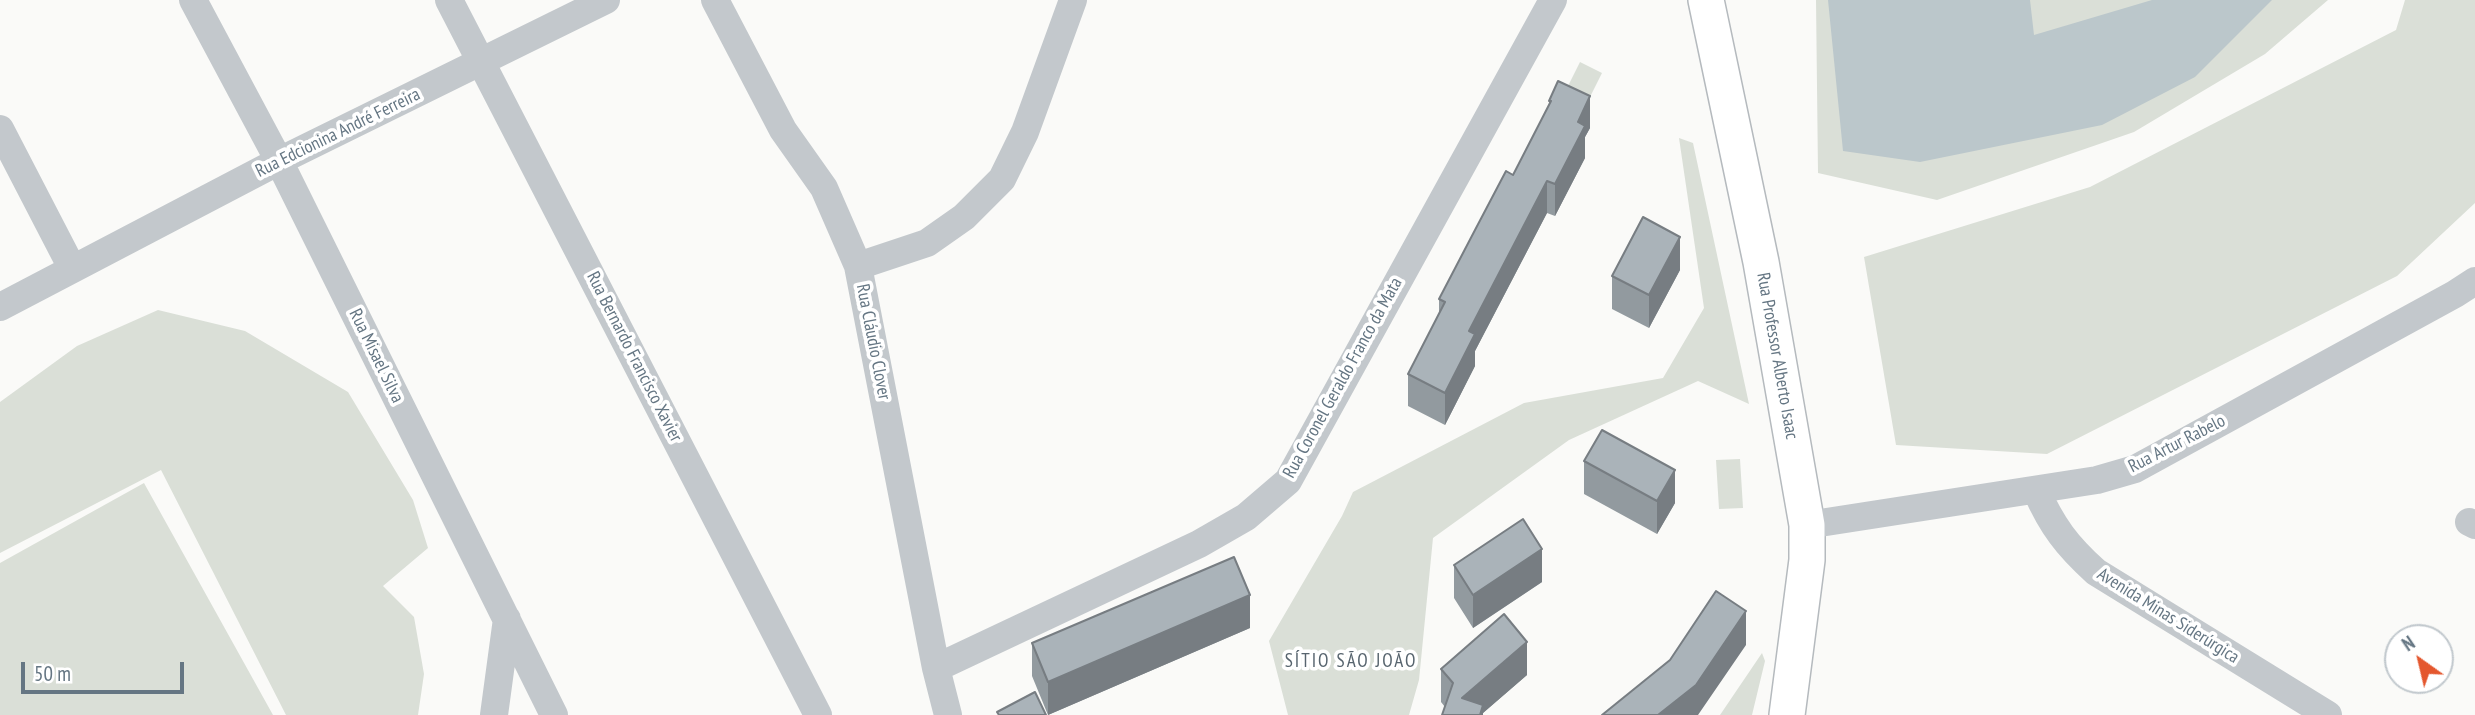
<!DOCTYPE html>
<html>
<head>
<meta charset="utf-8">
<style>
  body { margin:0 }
  #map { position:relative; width:2475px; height:715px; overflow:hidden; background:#fafaf8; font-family:"PT Sans Narrow",sans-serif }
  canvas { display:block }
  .north { position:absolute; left:2384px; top:624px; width:70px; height:70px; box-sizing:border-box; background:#fff; border:2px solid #c1c8cd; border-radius:50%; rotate:326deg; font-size:19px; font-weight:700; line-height:28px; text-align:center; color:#657683 }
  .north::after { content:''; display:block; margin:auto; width:24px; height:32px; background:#e4572e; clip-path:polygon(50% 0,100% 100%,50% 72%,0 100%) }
  .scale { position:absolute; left:21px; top:662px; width:163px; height:32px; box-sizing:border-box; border:4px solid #657683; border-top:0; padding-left:9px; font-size:21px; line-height:24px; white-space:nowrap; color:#657683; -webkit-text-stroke:5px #fff; paint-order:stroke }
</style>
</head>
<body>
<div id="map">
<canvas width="2475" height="715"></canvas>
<div class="north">N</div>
<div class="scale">50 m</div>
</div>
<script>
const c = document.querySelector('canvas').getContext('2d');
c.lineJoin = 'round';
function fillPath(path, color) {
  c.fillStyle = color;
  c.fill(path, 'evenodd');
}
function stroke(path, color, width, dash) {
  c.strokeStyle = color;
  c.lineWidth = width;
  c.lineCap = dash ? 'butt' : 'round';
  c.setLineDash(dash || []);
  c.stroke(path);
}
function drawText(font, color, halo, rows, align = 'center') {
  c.font = font + ' "PT Sans Narrow",sans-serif';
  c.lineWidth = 7;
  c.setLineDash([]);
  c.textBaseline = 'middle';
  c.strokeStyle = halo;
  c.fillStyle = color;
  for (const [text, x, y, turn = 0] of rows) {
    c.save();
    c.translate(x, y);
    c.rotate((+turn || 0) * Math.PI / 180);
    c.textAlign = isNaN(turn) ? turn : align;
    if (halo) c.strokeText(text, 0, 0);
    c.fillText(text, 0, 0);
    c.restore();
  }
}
fillPath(new Path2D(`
  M1816 0H2328L2265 54 2134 132 1937 200 1818 173Z
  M2405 0H2475V203L2397 276 2047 454 1896 445 1864 257 2090 187 2396 30Z
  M1580 62 1602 73 1579 119 1557 108Z
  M1679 138 1693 143 1749 404 1698 381 1569 440 1433 538 1419 680 1409 715H1288L1269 641 1342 516 1353 492 1524 403 1663 378 1704 308Z
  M158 310 245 331 348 392 413 500 428 548 383 586 414 617 424 674 418 715H286L161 470 0 553V402L77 346Z
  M1740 459 1743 508 1719 509 1716 460Z
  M144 483 273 715H0V563Z
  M1762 653 1765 661 1752 715H1720Z`), '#dadfd7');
fillPath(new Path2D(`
  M1828 0H2030L2034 35 2152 0H2272L2195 77 2102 125 1920 162 1843 151Z`), '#bbc7cb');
const major = new Path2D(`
  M1706 0 1761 262 1807 525V560L1787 715`);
stroke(major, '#b5babe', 38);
stroke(new Path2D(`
  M193 0 279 161 554 715
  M449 0 818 715
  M715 0 783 130 824 188 858 266 936 668 948 715
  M0 129 72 268
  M858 266 927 243 964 217 1002 179 1025 132 1073 0
  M0 307 279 161 606 0
  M2036 490C2052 526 2067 546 2096 572L2328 715
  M2469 522 2475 525
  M1807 525 2097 480 2135 469 2455 294 2475 281
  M936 668 1199 544 1246 517 1288 481 1553 0
  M494 715 507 619`), '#c3c8cc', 28);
stroke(major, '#fff', 35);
fillPath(new Path2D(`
  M1549 101 1590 128 1585 137V158L1555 216 1547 213 1475 351V366L1445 425 1408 406V374L1439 314V299L1513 175 1549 105Z
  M1680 270 1649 328 1612 309V276Z
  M1584 461 1675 503 1657 534 1584 494Z
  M1454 565 1542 582 1473 628 1454 598Z
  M1250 628 1048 715 1032 676V643Z
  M1441 669 1527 675 1483 713V715L1445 707 1441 702Z`), '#929a9f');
fillPath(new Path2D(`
  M1590 96V128L1585 137V158L1555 216V184L1578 122Z
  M1547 181V213L1475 351V366L1445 425V393L1469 331Z
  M1680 237V270L1649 328V295Z
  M1675 470V503L1657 534V501Z
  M1542 549V582L1473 628V595Z
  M1250 595V628L1048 715V682Z
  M1746 611V645L1698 715H1658Z
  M1527 642V675L1483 713V715H1462V698Z`), '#777d82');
const building = new Path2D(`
  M1558 81 1590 96 1578 122 1585 126 1555 184 1547 181 1469 331 1475 334 1445 393 1408 374 1445 302 1439 299 1475 230 1506 171 1513 175 1551 101H1549Z
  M1643 217 1680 237 1649 295 1612 276Z
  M1602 430 1675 470 1657 501 1584 461Z
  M1523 519 1542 549 1473 595 1454 565Z
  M1234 557 1250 595 1048 682 1032 643Z
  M1716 591 1746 611 1696 685 1658 715H1602L1670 660Z
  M1504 614 1527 642 1462 698 1483 705 1480 715H1442L1453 683 1441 669Z
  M1035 692 1046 715H999L997 712Z`);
fillPath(building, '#aab3b9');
stroke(building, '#777d82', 2);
drawText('18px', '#657683', '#fff', [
  ["Rua Edcionina André Ferreira",338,133,-26],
  ["Rua Cláudio Clover",873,342,79],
  ["Rua Misael Silva",376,356,64],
  ["Rua Professor Alberto Isaac",1777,356,80],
  ["Rua Bernardo Francisco Xavier",634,357,63],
  ["Rua Coronel Geraldo Franco da Mata",1343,378,-61],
  ["Rua Artur Rabelo",2177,444,-27],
  ["Avenida Minas Siderúrgica",2168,616,32]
]);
c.letterSpacing = '2px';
drawText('19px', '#57646e', '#fff', [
  ["SÍTIO SÃO JOÃO",1351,662]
]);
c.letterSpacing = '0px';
</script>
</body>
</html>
